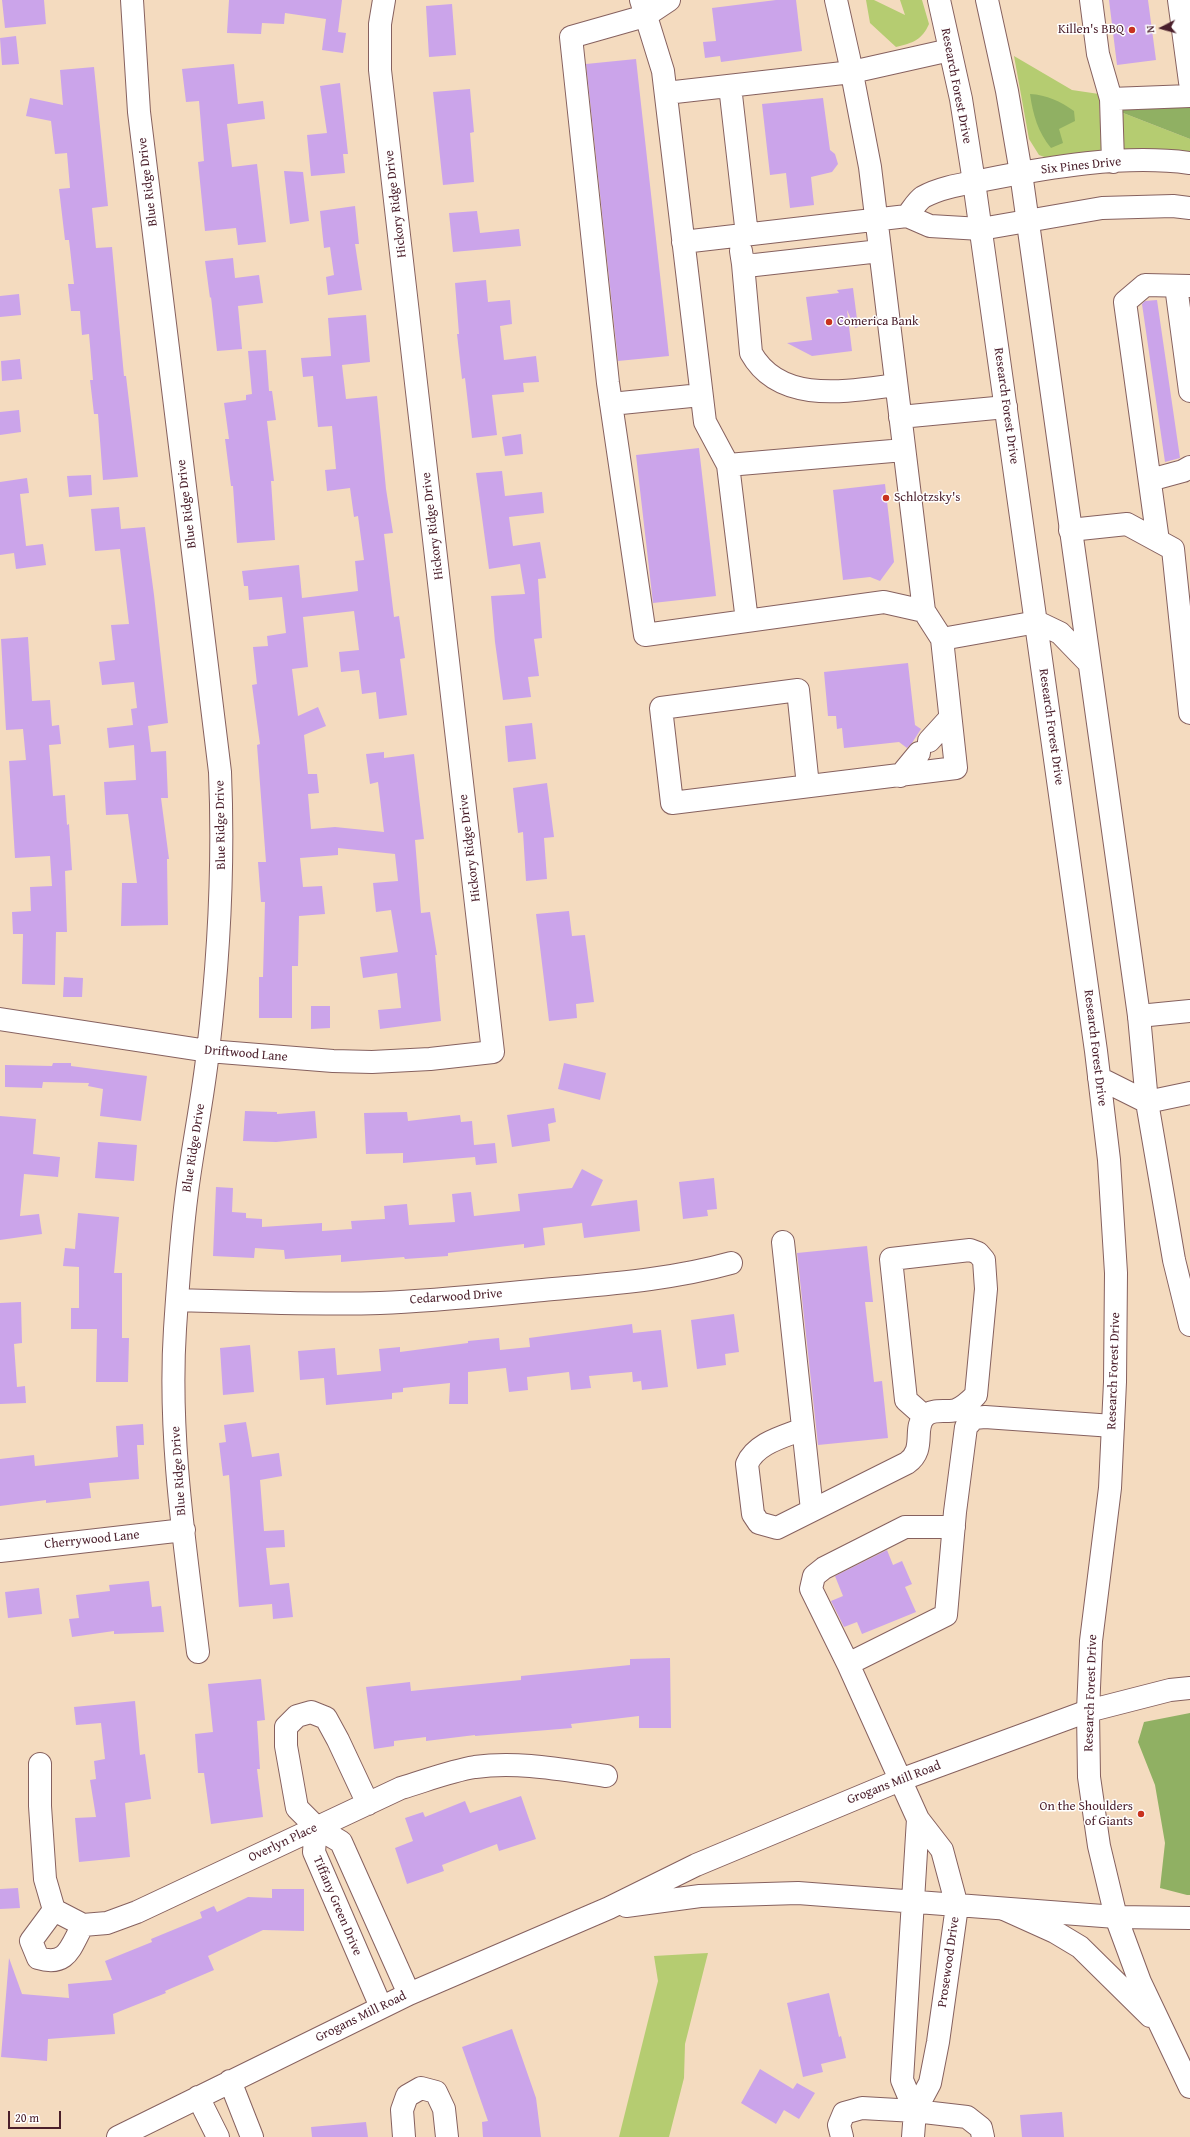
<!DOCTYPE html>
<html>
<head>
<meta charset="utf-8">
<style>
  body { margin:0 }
  #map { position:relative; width:1190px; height:2137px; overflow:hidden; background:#f4dbbf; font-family:"Gentium Book Plus",serif }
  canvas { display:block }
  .north { position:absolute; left:1142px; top:8px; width:40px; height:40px; -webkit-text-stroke:3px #fff; paint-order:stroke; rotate:264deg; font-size:11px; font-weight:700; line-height:16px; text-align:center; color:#4a1f2b }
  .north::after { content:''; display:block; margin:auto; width:14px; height:18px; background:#4a1f2b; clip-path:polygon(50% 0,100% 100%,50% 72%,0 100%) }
  .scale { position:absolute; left:8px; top:2111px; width:53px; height:18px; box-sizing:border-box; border:2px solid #4a1f2b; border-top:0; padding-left:5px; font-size:12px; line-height:14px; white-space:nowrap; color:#4a1f2b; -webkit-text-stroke:3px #fff; paint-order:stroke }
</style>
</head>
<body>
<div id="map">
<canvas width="1190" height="2137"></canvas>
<div class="north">N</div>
<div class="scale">20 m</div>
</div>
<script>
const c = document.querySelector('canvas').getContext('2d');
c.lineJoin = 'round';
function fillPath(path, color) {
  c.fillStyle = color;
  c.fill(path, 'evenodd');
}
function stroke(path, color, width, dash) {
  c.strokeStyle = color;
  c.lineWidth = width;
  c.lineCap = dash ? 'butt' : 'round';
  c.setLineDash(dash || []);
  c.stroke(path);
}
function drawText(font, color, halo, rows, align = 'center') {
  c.font = font + ' "Gentium Book Plus",serif';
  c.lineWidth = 3;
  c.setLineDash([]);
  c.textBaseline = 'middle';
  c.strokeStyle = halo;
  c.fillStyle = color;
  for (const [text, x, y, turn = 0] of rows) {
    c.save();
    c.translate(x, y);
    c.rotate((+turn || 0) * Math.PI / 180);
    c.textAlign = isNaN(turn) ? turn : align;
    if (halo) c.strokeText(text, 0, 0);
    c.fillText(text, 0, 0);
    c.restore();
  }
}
fillPath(new Path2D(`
  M866 0H874L905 15 900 0H922L929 24C922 40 913 43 896 47L870 23Z
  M1014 56 1072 90 1099 94 1101 149 1095 157 1055 161 1039 155 1029 139Z
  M1118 111 1190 139V155L1122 150Z
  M708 1953 685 2044 684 2078 669 2137H619L658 1981 654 1956Z`), '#b5cc71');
fillPath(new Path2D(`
  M1030 94C1047 95 1060 101 1074 111L1075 121 1059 129 1063 143 1051 148C1038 132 1033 115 1030 94Z
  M1190 102V139L1118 111 1120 103Z
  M1190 1713V1895H1187L1160 1888 1165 1843 1155 1785 1138 1742 1144 1722Z`), '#90b063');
fillPath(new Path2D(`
  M2 0H44L46 24 5 28Z
  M229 0H342L338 32 346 33 343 53 322 50 326 19 285 13 284 24 262 23 261 34 227 33Z
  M776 0H796L802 51 721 62 720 56 705 58 703 42 716 41 712 8Z
  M1109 0H1148L1156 60 1117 65Z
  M452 4 456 55 429 57 426 6Z
  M16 36 19 64 2 65 0 38Z
  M636 59 669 356 618 361 586 64Z
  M234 64 238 104 263 101 265 119 227 124 232 167 257 164 266 242 238 245 236 228 205 231 198 162 204 161 199 101 186 102 182 69Z
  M94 67 108 206 92 208 96 248 112 247 124 376H126L138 477 103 480 98 414H94L90 380H93L89 334 82 335 80 311H71L68 284H74L69 240H65L59 189 70 188 67 153 55 154 51 121 26 116 30 98 63 105 60 70Z
  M340 83 348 154H343L345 173 311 176 307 135 327 133 320 86Z
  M470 89 474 132 470 133 474 182 443 185 433 92Z
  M823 98 830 150 835 154 838 164 832 172 811 177 814 205 790 208 786 173 770 175 762 104Z
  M284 171 303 172 309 221 290 224Z
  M355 206 359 244H355L362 290 328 295 326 277 334 275 330 247 324 248 320 211Z
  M477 211 480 233 519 229 521 246 453 252 449 213Z
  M233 258 235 278 259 275 263 303 238 306 242 349 217 351 211 297 210 298 205 261Z
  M486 280 488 302 510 300 512 324 500 326 504 360 536 356 539 382 523 383 524 392 492 395 497 435 472 438 465 378 462 379 457 334H459L455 283Z
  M853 288 858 327 855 328 847 310 852 351 812 356 787 343 812 340 806 297 839 293 837 290Z
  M19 294 21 315 0 317V296Z
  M1157 300 1180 458 1165 462 1142 304 1145 301Z
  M366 315 370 362 342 365 346 399 377 396 386 489 393 533 384 534 394 617 399 616 405 658 400 659 407 715 379 719 376 692 362 694 359 670 341 672 339 652 359 650 354 611 303 617 308 667 292 669 298 716 318 707 326 726 304 735 308 774H317L319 793 308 794 311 829 335 827 384 832 378 782 370 784 366 754 384 752V758L414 754 424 839 415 840 421 913 430 912 437 955H435L441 1021 380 1029 378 1010 401 1008 397 973 363 978 360 957 398 952 391 910 376 912 373 883 398 881 395 854 338 848V855L300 858 303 887 322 886 325 914 299 916 298 966H292V1018H259V977H263L265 902H261L258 862H266L257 745 260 744 252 685 257 684 253 647 268 646 267 636 286 633 282 597 249 600 248 586H244L242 571 299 565 302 598 358 591 355 561 364 560 358 516 354 517 350 488 327 491 325 470 336 469 332 426 318 427 313 376 303 377 301 358 331 356 328 318Z
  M266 350 269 391H272L276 420 267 421 274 481H271L275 540 237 543 233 486H231L225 439H229L224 403 246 400V395L252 394 248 351Z
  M20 359 22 379 2 381 1 361Z
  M19 410 21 432 0 435V412Z
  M521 434 523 454 505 456 502 437Z
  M699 448 716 596 653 603 636 455Z
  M502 471 505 496 542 492 544 513 509 517 513 546 540 542 546 578 538 579 542 638 534 639 539 676 528 677 531 697 503 700 495 642 491 596 525 594 520 564 489 569 476 473Z
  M91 475 92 495 69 497 67 476Z
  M27 478 29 493 20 494 26 546 43 544 46 565 16 569 14 553 0 555V482Z
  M885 484 894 562 880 581 870 577 843 580 833 490Z
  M119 507 121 529 145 527 154 595 168 723 148 726 151 752 166 751 168 798H161L169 859H167L168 925 121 926 122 883H137L128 814 106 815 104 782 136 780 134 745 109 748 107 728 133 725 131 709 137 708 134 682 102 685 99 662 115 660 111 625 129 624 120 549 95 551 91 509Z
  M28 637 32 701 50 700 52 726 59 725 61 744 49 745 53 796 65 795 67 825 69 824 72 870 65 871 67 932H56L55 985 22 984 23 934H13L12 912 31 911 30 887 52 886 50 856 15 858 9 761 26 760 23 729 6 730 1 639Z
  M908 663 915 725 921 729 912 743 907 748 899 742 844 748 842 728 837 729 836 716H828L824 672Z
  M532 723 536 759 508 762 505 726Z
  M547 783 554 837 544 838 547 879 526 881 523 832 518 833 513 788Z
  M569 911 572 936 585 935 594 1002 576 1004 577 1018 549 1021 536 914Z
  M64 977 83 978 82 997H63Z
  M311 1006H330V1028L311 1029Z
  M53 1063H71V1066L147 1076 141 1121 100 1116 103 1089 88 1086 89 1083 43 1082 42 1088 5 1087V1065L52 1066Z
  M564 1063 606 1073 600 1100 558 1089Z
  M554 1108 556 1122 548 1124 550 1141 512 1147 507 1115Z
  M245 1111 277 1112V1114L315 1111 317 1138 276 1142 243 1141Z
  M407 1112 408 1121 460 1115 461 1122 472 1121 474 1145 495 1143 497 1163 476 1165 475 1157 403 1163V1153L366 1154 364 1113Z
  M0 1116 36 1119 33 1154 60 1157 58 1177 24 1174 20 1216 39 1214 42 1234 0 1240Z
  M98 1142 137 1145 134 1181 95 1178Z
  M582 1169 603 1180 591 1206 637 1200 640 1231 584 1238 582 1223 543 1228 545 1245 524 1248V1244L448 1253V1256L405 1259 404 1257 341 1262V1255L285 1259 284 1250 255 1248 254 1258 213 1256 216 1187 233 1188 232 1212 246 1213V1218L262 1219V1227L322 1223V1231L352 1229 351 1221 385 1219 384 1206 407 1204 409 1225 455 1222 452 1194 471 1192 474 1216 520 1211 518 1194 572 1188Z
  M714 1178 717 1209 707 1210 708 1216 683 1219 679 1182Z
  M78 1213 119 1217 114 1273H122V1338H129L128 1382H96L97 1329H71V1308H79V1267L63 1266 65 1248 75 1249Z
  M867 1246 873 1302H865L874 1382 882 1381 888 1438 818 1445 797 1253Z
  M21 1302 22 1343 14 1344 17 1387 25 1386 26 1403 0 1404V1303Z
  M734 1314 739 1352 725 1354 726 1365 697 1369 691 1320Z
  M632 1324 633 1333 661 1330 668 1387 642 1390 641 1381 633 1382 632 1372 589 1376 591 1388 571 1390 569 1372 527 1377 528 1390 509 1392 506 1368 468 1372V1404H449L450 1383 403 1388V1392L392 1393V1399L326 1405 324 1378 300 1380 298 1351 335 1348 337 1375 381 1371 379 1349 400 1347V1352L468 1343V1341L499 1338 500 1350 530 1347 529 1338Z
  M250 1345 254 1392 223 1395 220 1348Z
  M246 1422 252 1457 279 1453 282 1476 260 1480 264 1531 284 1530 285 1547 266 1548 270 1585 289 1583 293 1617 273 1619 272 1604 239 1607 229 1475 223 1476 219 1443 226 1442 224 1425Z
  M143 1424 144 1445H137L139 1479 89 1483 91 1498 46 1503V1500L0 1506V1459L34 1455 35 1466 118 1457 116 1426Z
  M887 1550 893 1565 902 1561 912 1584 905 1587 916 1612 862 1634 857 1622 844 1627 831 1601 843 1596 835 1576Z
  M149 1581 152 1607 161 1606 164 1632 114 1634V1631L72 1637 69 1619 79 1618 76 1595 110 1591 109 1585Z
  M39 1588 42 1614 8 1618 5 1592Z
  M670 1658 671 1728H639V1716L571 1724 572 1728 475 1736V1735L426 1741V1737L394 1741V1746L374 1749 366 1687 410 1682 411 1691 521 1680V1676L630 1665V1659Z
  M261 1679 265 1720 257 1721 260 1769H257L263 1817 211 1824 204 1773H198L195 1734 213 1732 208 1684Z
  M135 1701 140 1755 145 1754 151 1799 125 1803 130 1857 79 1862 75 1818 96 1817 90 1780 96 1779 94 1761 105 1759 101 1723 76 1725 74 1707Z
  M521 1796 536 1839 499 1851 497 1844 442 1865 444 1871 407 1884 395 1848 413 1841 405 1818 423 1812 425 1817 465 1801 470 1813Z
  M18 1888 20 1908 0 1909V1889Z
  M272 1889H304V1931L263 1930 208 1956 214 1970 165 1991 166 1993 113 2014 115 2034 48 2039 47 2061 1 2057 9 1958 22 1994 69 1998 68 1984 112 1980 105 1961 152 1942 151 1939 202 1918 200 1912 214 1906 217 1912 248 1897 272 1898Z
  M829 1993 839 2037 841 2036 846 2058 821 2064 823 2072 803 2077 787 2003Z
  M512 2029 536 2098 541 2137H483L482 2122 488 2121 462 2047Z
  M760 2069 793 2089 797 2083 815 2093 799 2119 784 2110 776 2124 741 2103Z
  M1062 2112 1064 2137H1022L1020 2115Z
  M366 2122 368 2137H312L311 2127Z`), '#cba4ea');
const minor = new Path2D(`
  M132 0 139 112 220 772C224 866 219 958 208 1051 203 1098 193 1145 187 1192 181 1237 178 1284 175 1329 168 1437 185 1546 198 1652
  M641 0 663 71 705 422 728 465 904 450
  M669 0 645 16 571 37 608 383 645 635 884 602 924 611
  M836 0 849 58 870 167 924 611 942 639
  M1091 0 1098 54 1111 99
  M1179 0 1190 82
  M730 86 747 235
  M666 93 852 72 950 50
  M1113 162 1111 99 1190 96
  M907 216C912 210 917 201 923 197 941 187 964 184 984 180 1049 167 1124 154 1190 163
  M683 242 907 216 930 226 981 229 1102 208 1173 206 1190 208
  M741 251 743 264 755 265 880 251
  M743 264 751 353C780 405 848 391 896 385
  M1176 286 1190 391
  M611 404 701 395
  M900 417 1006 407
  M728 465 747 621
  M1150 480 1183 471 1190 467
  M1070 530 1127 524 1173 549 1190 713
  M1158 541 1125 302 1145 285 1190 286
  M929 741 950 718
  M900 776 919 753
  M808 786 798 690 661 708 672 803 956 768 942 639 1037 622
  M1139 1016 1190 1011
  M0 1019 208 1051 333 1061 372 1062 430 1059 493 1052 380 70V24L384 0
  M1147 1102 1190 1093
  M783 1242 812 1510
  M178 1300C245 1302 313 1305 380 1303 435 1301 489 1295 543 1290 607 1284 670 1280 731 1263
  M803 1429C783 1437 756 1443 747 1464L753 1514 759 1523 777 1528 907 1463C927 1449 912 1428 925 1416 933 1408 946 1413 956 1410 964 1407 970 1401 976 1395L986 1289 984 1260 978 1253 970 1250 891 1259 906 1400 924 1416
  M0 1551 184 1530
  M849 1666 811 1589 814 1576 824 1568 905 1527H954
  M40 1764V1806L45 1879 54 1910 83 1925
  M368 1804 338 1740 326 1718 311 1712 297 1716 286 1727V1746L297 1808 316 1827 341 1842 409 1994
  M316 1827 314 1852 381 2007
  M626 1906 700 1896 798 1893 1116 1917
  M54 1910 31 1941 38 1958C68 1967 70 1947 83 1925
  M83 1925 107 1923 137 1912 401 1788C425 1781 450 1771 475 1767 519 1761 563 1770 606 1776
  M230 2081 252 2137
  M198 2097 218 2137
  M915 2111 902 2080 918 1819
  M118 2137 409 1994 609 1908 696 1865 900 1780 1088 1711
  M404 2137 402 2110 407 2096 421 2088 436 2092 444 2109 447 2137
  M842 2137 839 2125 844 2113 862 2108 915 2111 967 2117 981 2128 983 2137
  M913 2137 915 2111 930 2083 938 2042 957 1906 942 1850 918 1819 849 1666 854 1661 946 1615 955 1512 966 1427 974 1418 985 1417 1113 1426`);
const major = new Path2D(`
  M939 0 961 99 974 182 1096 1051 1109 1160 1116 1273 1115 1382 1110 1488 1091 1641 1088 1711 1089 1777 1099 1846 1116 1917 1140 1982 1190 2087
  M987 0 1007 91 1021 173 1139 1016 1147 1102 1174 1260 1190 1325
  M1037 622 1060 633 1089 663
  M1099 1078 1147 1102
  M1088 1711 1170 1690 1190 1688
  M1004 1909 1055 1932 1080 1947 1150 2016
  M1116 1917 1190 1918`);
stroke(minor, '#86615f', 24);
stroke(major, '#86615f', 24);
stroke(minor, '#fff', 22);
stroke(major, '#fff', 22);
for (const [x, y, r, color] of [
  [1132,30,4,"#c8321e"],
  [829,322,4,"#c8321e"],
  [886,498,4,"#c8321e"],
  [1141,1814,4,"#c8321e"]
]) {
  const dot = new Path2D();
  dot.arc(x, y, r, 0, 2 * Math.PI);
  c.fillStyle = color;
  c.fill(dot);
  stroke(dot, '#fff', 1.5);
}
drawText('13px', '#4a1f2b', '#fff', [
  ["Killen's BBQ",1124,30],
  ["Comerica Bank",837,322,"left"],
  ["Schlotzsky's",894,498,"left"],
  ["On the Shoulders",1133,1807],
  ["of Giants",1133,1822]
], 'right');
drawText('13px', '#4a1f2b', '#fff', [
  ["Research Forest Drive",956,86,79],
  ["Six Pines Drive",1081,166,-6],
  ["Blue Ridge Drive",148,182,-97],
  ["Hickory Ridge Drive",396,204,-97],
  ["Research Forest Drive",1006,406,82],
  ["Blue Ridge Drive",187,504,-97],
  ["Hickory Ridge Drive",433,526,-97],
  ["Research Forest Drive",1051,727,82],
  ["Blue Ridge Drive",221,825,-91],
  ["Hickory Ridge Drive",470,848,-97],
  ["Research Forest Drive",1095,1048,83],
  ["Driftwood Lane",246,1054,5],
  ["Blue Ridge Drive",194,1148,-81],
  ["Cedarwood Drive",456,1297,-4],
  ["Research Forest Drive",1114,1371,-88],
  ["Blue Ridge Drive",179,1471,-94],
  ["Cherrywood Lane",92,1540,-6],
  ["Research Forest Drive",1091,1693,-88],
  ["Grogans Mill Road",894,1783,-21],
  ["Overlyn Place",283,1843,-25],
  ["Tiffany Green Drive",337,1906,67],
  ["Prosewood Drive",949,1962,-82],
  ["Grogans Mill Road",361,2017,-26]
]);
</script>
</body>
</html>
